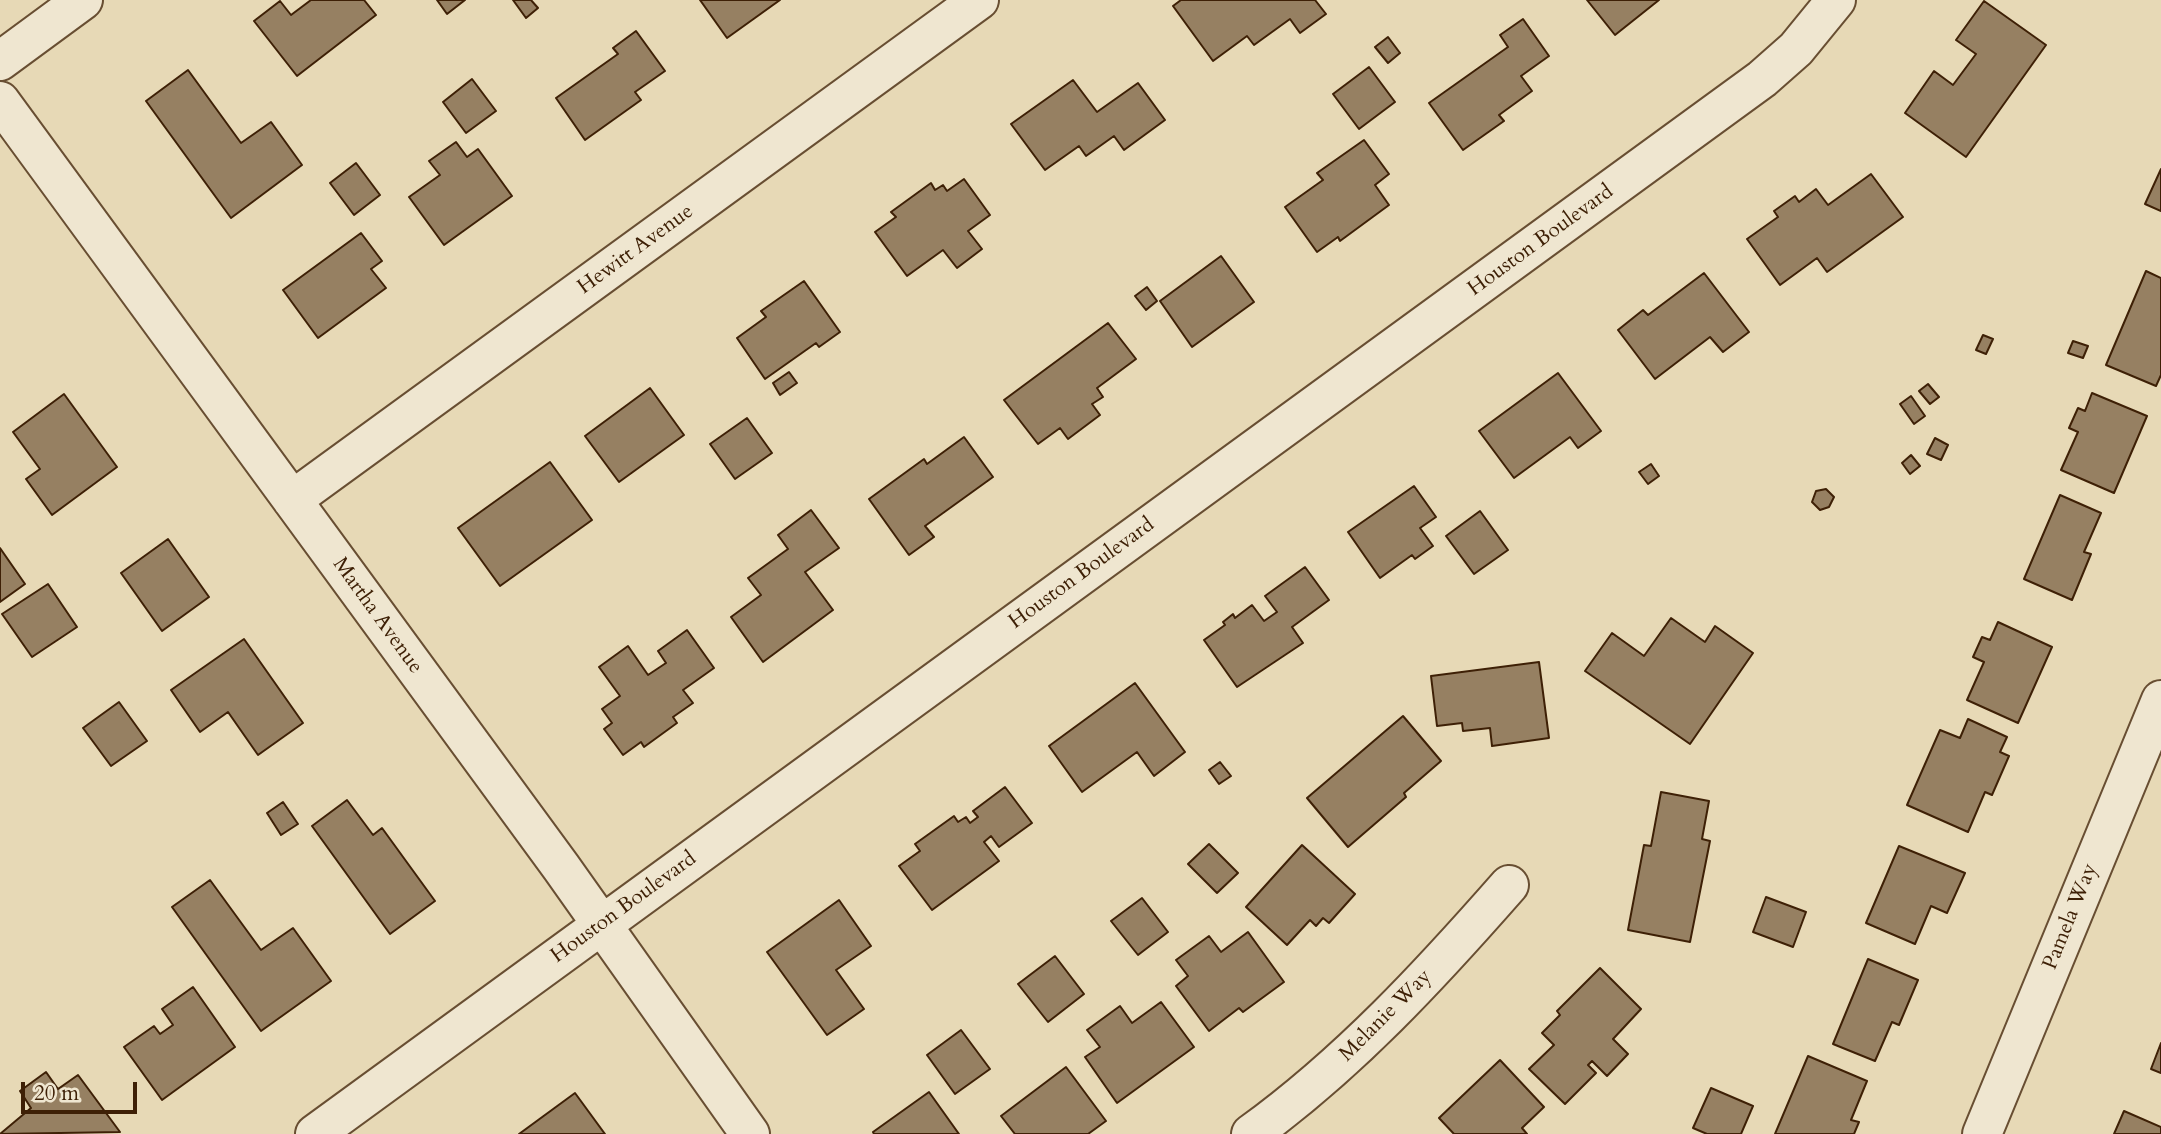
<!DOCTYPE html>
<html>
<head>
<meta charset="utf-8">
<style>
  body { margin:0 }
  #map { position:relative; width:2161px; height:1134px; overflow:hidden; background:#e7d9b6; font-family:Cardo,serif }
  canvas { display:block }
  .scale { position:absolute; left:21px; top:1082px; width:116px; height:32px; box-sizing:border-box; border:4px solid #3e2006; border-top:0; padding-left:9px; font-size:21px; line-height:24px; white-space:nowrap; color:#3e2006; -webkit-text-stroke:5px #efe6d0; paint-order:stroke }
</style>
</head>
<body>
<div id="map">
<canvas width="2161" height="1134"></canvas>
<div class="scale">20 m</div>
</div>
<script>
const c = document.querySelector('canvas').getContext('2d');
c.lineJoin = 'round';
function fillPath(path, color) {
  c.fillStyle = color;
  c.fill(path, 'evenodd');
}
function stroke(path, color, width, dash) {
  c.strokeStyle = color;
  c.lineWidth = width;
  c.lineCap = dash ? 'butt' : 'round';
  c.setLineDash(dash || []);
  c.stroke(path);
}
function drawText(font, color, halo, rows, align = 'center') {
  c.font = font + ' Cardo,serif';
  c.lineWidth = 7;
  c.setLineDash([]);
  c.textBaseline = 'middle';
  c.strokeStyle = halo;
  c.fillStyle = color;
  for (const [text, x, y, turn = 0] of rows) {
    c.save();
    c.translate(x, y);
    c.rotate((+turn || 0) * Math.PI / 180);
    c.textAlign = isNaN(turn) ? turn : align;
    if (halo) c.strokeText(text, 0, 0);
    c.fillText(text, 0, 0);
    c.restore();
  }
}
const building = new Path2D(`
  M311 0H364L376 15 297 76 254 21 280 1 291 15Z
  M437 0H465L447 14Z
  M513 0H531L538 8 526 18Z
  M700 0H780L727 38Z
  M1181 0H1315L1326 14 1300 33 1290 19 1254 45 1247 36 1213 61 1173 6Z
  M1587 0H1659L1615 35Z
  M1984 1 2046 45 1966 157 1905 113 1934 71 1953 85 1976 54 1956 40Z
  M1523 19 1549 56 1521 76 1532 91 1499 115 1504 121 1463 150 1429 103 1508 47 1500 35Z
  M636 31 665 71 635 92 641 100 585 140 556 98 618 54 613 48Z
  M1388 37 1400 53 1388 63 1375 47Z
  M1369 67 1395 102 1359 129 1333 94Z
  M188 70 241 143 271 122 302 165 231 218 146 101Z
  M472 79 496 111 466 133 443 102Z
  M1073 80 1097 112 1138 83 1165 120 1124 150 1114 136 1086 156 1079 146 1045 170 1011 124Z
  M1364 140 1389 174 1375 185 1389 205 1340 241 1338 237 1317 252 1285 207 1323 180 1317 173Z
  M456 142 467 157 478 149 512 196 444 245 409 197 440 175 429 161Z
  M356 163 380 195 354 215 330 183Z
  M2161 169V211L2145 204Z
  M1871 174 1903 217 1827 272 1817 258 1780 285 1747 239 1778 217 1774 211 1795 196 1799 202 1816 189 1828 205Z
  M964 179 990 215 968 231 982 249 957 268 943 250 907 276 875 232 896 217 891 212 931 183 935 190 943 185 947 191Z
  M361 233 382 261 371 269 386 288 318 338 283 290Z
  M1221 256 1254 302 1192 347 1160 301Z
  M2146 271 2161 278V375L2156 386 2106 365Z
  M1704 273 1749 332 1723 352 1710 337 1655 379 1618 330 1643 310 1648 315Z
  M804 281 840 332 819 347 816 343 765 379 737 338 766 317 761 311Z
  M1147 287 1157 301 1146 310 1135 296Z
  M1108 323 1136 359 1097 388 1103 397 1092 404 1100 415 1068 439 1060 428 1038 444 1004 400Z
  M1983 335 1993 339 1986 354 1976 350Z
  M2073 341 2088 346 2083 358 2068 353Z
  M789 372 797 383 780 395 773 383Z
  M1558 373 1601 431 1578 448 1570 437 1514 478 1479 431Z
  M1928 384 1939 397 1930 404 1919 391Z
  M650 388 684 435 619 482 585 436Z
  M2092 393 2147 416 2114 493 2061 470 2078 432 2069 428 2078 408 2085 411Z
  M64 394 117 467 52 515 26 479 40 469 13 432Z
  M1911 396 1925 416 1914 424 1900 404Z
  M747 418 772 453 735 479 710 444Z
  M964 437 993 477 925 526 934 537 909 555 869 499 924 459 927 464Z
  M1935 438 1948 445 1941 460 1927 454Z
  M1911 455 1920 466 1910 474 1902 463Z
  M550 462 592 520 500 586 458 528Z
  M1651 464 1659 476 1648 484 1639 472Z
  M1414 486 1436 517 1420 528 1433 546 1415 559 1412 555 1380 578 1348 532Z
  M1826 489 1834 497 1829 507 1820 510 1812 502 1816 491Z
  M2060 495 2101 513 2084 552 2091 554 2072 600 2024 579Z
  M811 510 839 548 805 572 833 610 763 662 731 617 761 595 748 578 788 549 778 535Z
  M1480 511 1508 550 1474 574 1446 536Z
  M168 539 209 597 162 631 121 573Z
  M0 548 25 584 0 602Z
  M1305 567 1329 600 1292 627 1303 643 1237 687 1204 640 1225 625 1223 622 1233 614 1235 618 1252 605 1264 621 1277 612 1265 596Z
  M48 584 77 627 32 657 2 614Z
  M1671 618 1705 642 1715 626 1753 653 1690 744 1585 671 1612 633 1644 656Z
  M1998 622 2052 647 2018 723 1967 700 1984 662 1973 657 1982 637 1990 640Z
  M687 630 714 668 683 690 693 703 673 717 677 723 644 747 641 742 623 755 604 729 612 723 602 709 620 696 599 667 628 646 648 675 666 663 658 651Z
  M244 639 303 723 258 755 228 712 200 732 171 690Z
  M1539 662 1549 738 1492 746 1490 728 1463 731 1462 723 1437 726 1431 676Z
  M1135 683 1185 752 1154 776 1137 752 1082 792 1049 746Z
  M119 702 147 741 111 766 83 728Z
  M1403 716 1441 761 1404 793 1406 797 1348 847 1307 798Z
  M1968 719 2007 737 2000 752 2009 756 1992 795 1985 792 1968 832 1907 805 1940 730 1960 738Z
  M1220 762 1231 776 1219 784 1209 770Z
  M1005 787 1032 823 999 847 991 836 984 842 999 861 932 910 899 866 920 851 915 844 954 816 958 822 966 817 970 823 978 817 973 811Z
  M1661 792 1709 801 1702 839 1710 841 1690 942 1628 930 1644 845 1651 846Z
  M347 800 373 835 382 828 435 901 390 934 312 826Z
  M283 802 298 824 281 835 267 813Z
  M1209 844 1238 873 1217 893 1188 864Z
  M1302 845 1355 894 1329 923 1323 918 1316 926 1310 920 1287 945 1246 907Z
  M1899 846 1965 873 1947 913 1931 906 1915 944 1866 923Z
  M210 880 261 950 293 928 331 981 261 1031 172 907Z
  M1766 897 1806 912 1793 947 1753 932Z
  M1142 898 1168 932 1138 955 1111 921Z
  M839 900 871 946 836 970 864 1009 827 1035 767 952Z
  M1248 932 1284 982 1243 1012 1239 1008 1209 1031 1176 986 1188 976 1176 960 1209 936 1221 952Z
  M1055 956 1084 994 1048 1022 1018 984Z
  M1868 959 1918 980 1899 1025 1892 1022 1875 1061 1833 1044Z
  M1600 968 1641 1009 1613 1039 1628 1054 1607 1076 1592 1061 1588 1065 1596 1073 1565 1104 1529 1069 1554 1045 1542 1033 1560 1015 1557 1011Z
  M193 987 235 1047 162 1100 124 1047 154 1026 160 1034 173 1025 162 1009Z
  M1161 1002 1194 1047 1117 1103 1085 1057 1100 1047 1087 1030 1120 1006 1132 1023Z
  M961 1030 990 1069 955 1094 927 1055Z
  M2161 1043V1073L2151 1069Z
  M1808 1056 1867 1081 1851 1120 1859 1122 1854 1134H1775Z
  M1500 1060 1544 1107 1522 1128 1527 1134H1454L1439 1118Z
  M1066 1067 1106 1121 1088 1134H1015L1001 1116Z
  M46 1072 58 1089 78 1075 120 1132 0 1134 31 1108 20 1091Z
  M1711 1088 1753 1106 1741 1134H1707L1693 1128Z
  M929 1092 959 1134H874L873 1132Z
  M575 1093 605 1134H519Z
  M2124 1111 2161 1127V1134H2114Z`);
fillPath(building, '#968062');
stroke(building, '#3e2006', 2);
const minor = new Path2D(`
  M0 61 83 0
  M0 101 561 867 750 1134
  M292 500 979 0
  M315 1134 1762 79 1796 49 1836 0
  M1251 1134C1349 1063 1430 975 1509 885
  M1982 1134 2161 700`);
stroke(minor, '#684e32', 42);
stroke(minor, '#efe6d0', 38);
drawText('21px', '#3e2006', '#efe6d0', [
  ["Houston Boulevard",1541,241,-36],
  ["Hewitt Avenue",636,250,-36],
  ["Houston Boulevard",1082,574,-36],
  ["Martha Avenue",377,616,54],
  ["Houston Boulevard",624,908,-36],
  ["Pamela Way",2071,917,-68],
  ["Melanie Way",1386,1016,-45]
]);
</script>
</body>
</html>
